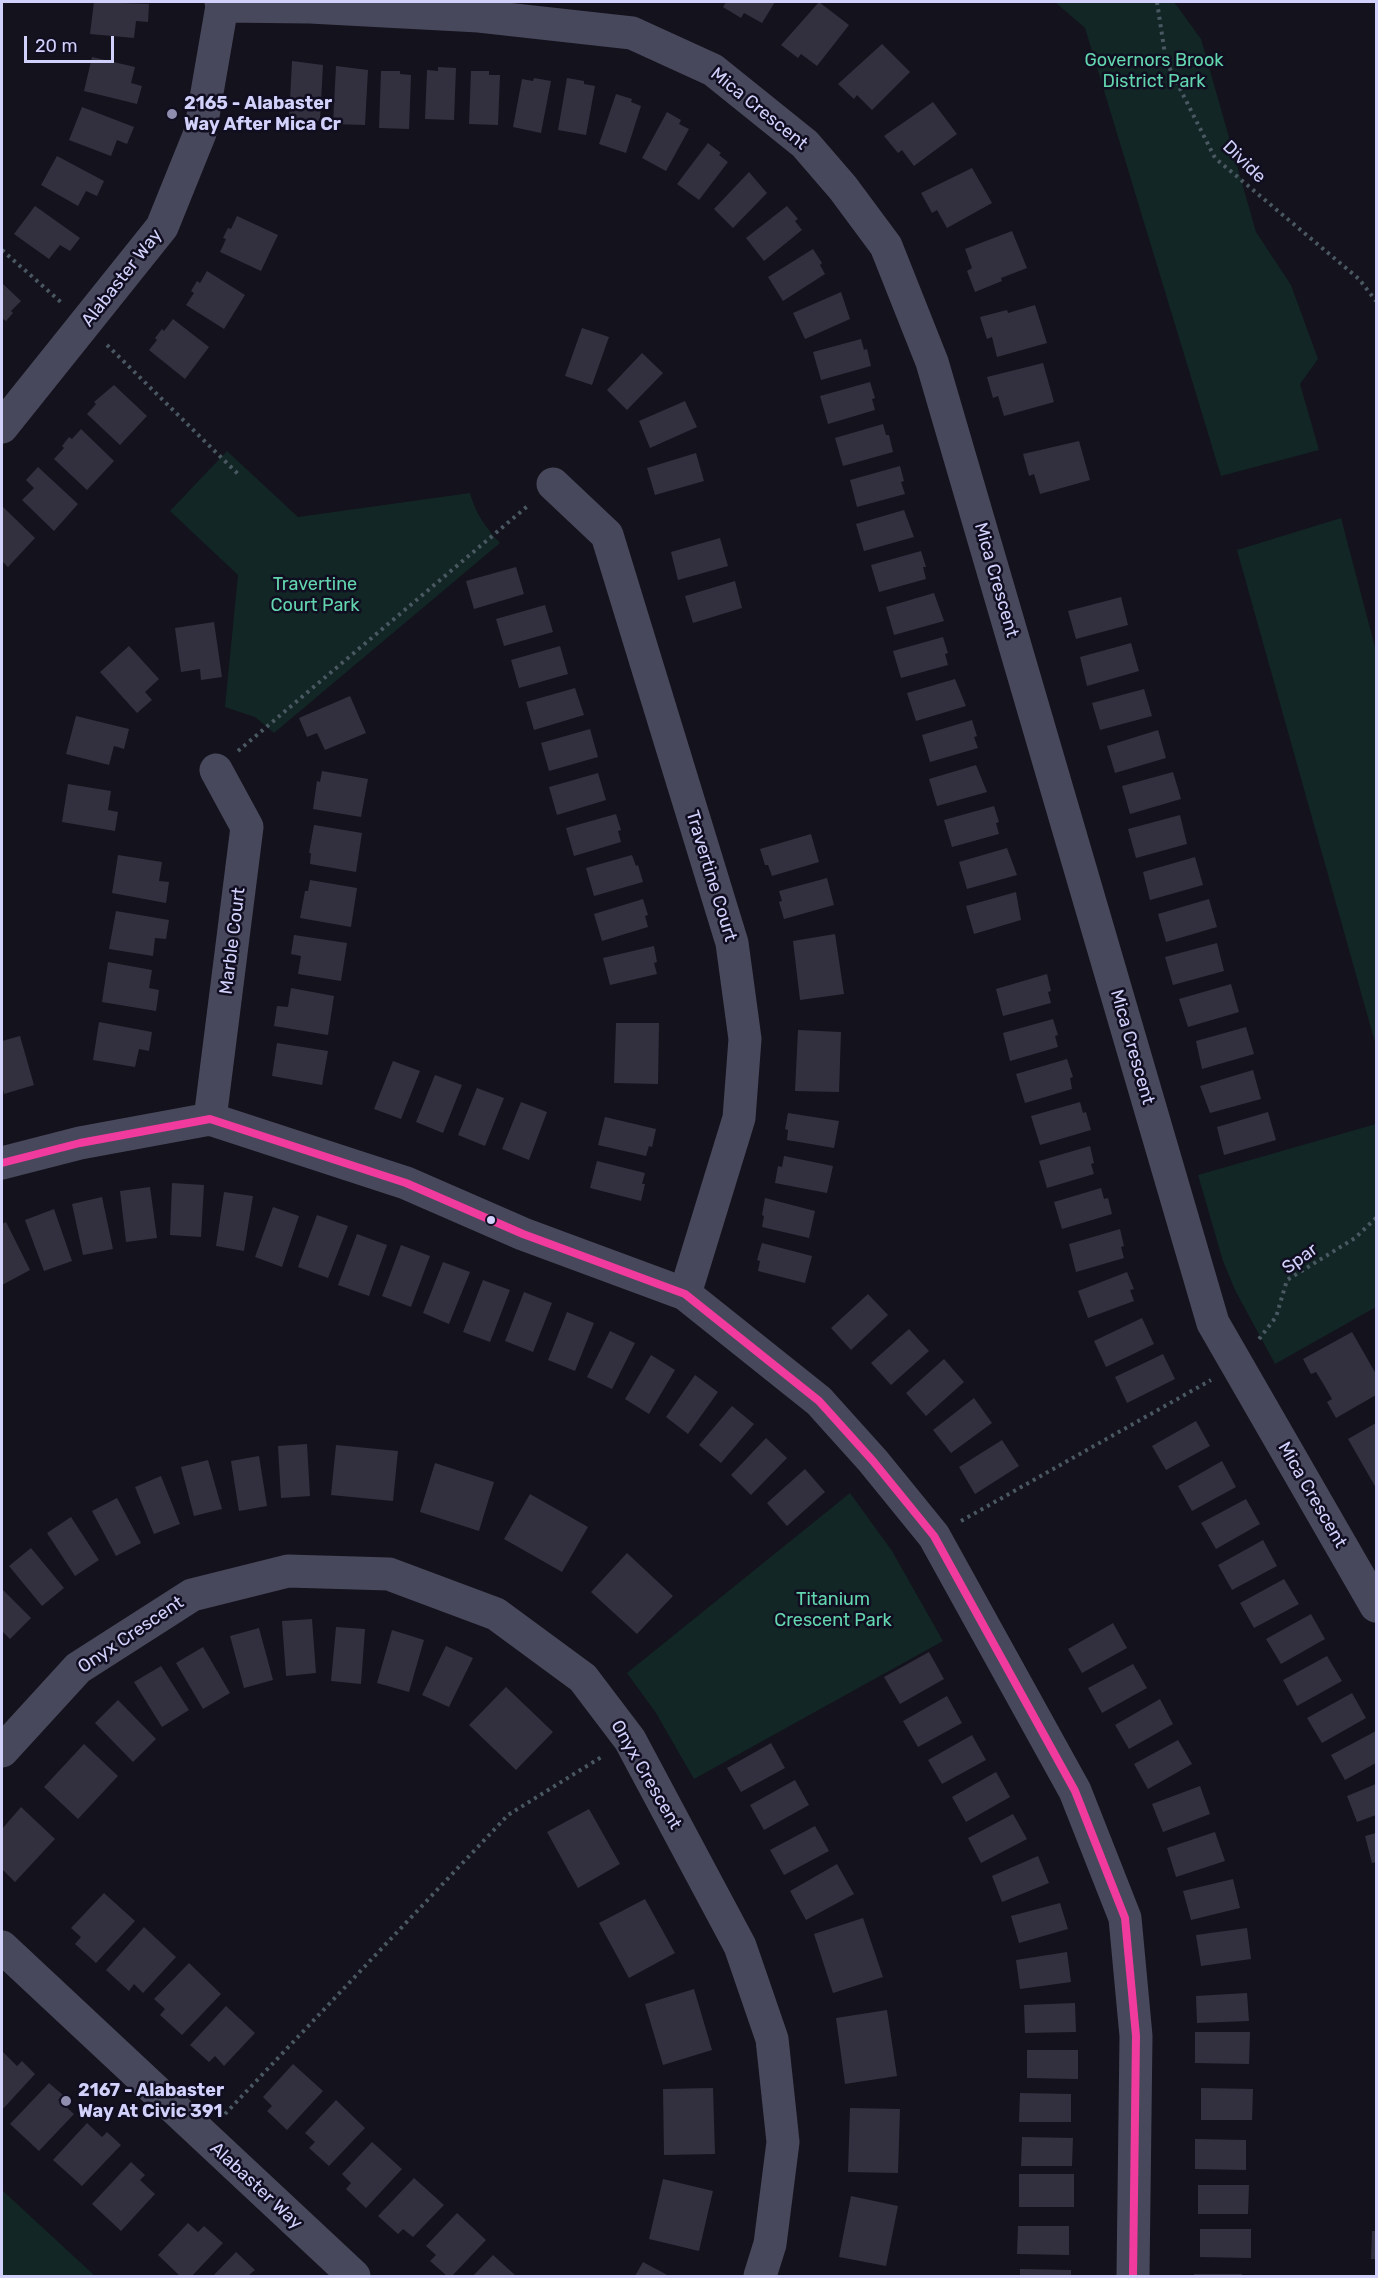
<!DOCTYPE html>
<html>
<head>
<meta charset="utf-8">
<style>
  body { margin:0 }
  #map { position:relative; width:1378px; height:2278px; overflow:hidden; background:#14121c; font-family:Rubik,sans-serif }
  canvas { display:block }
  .frame { position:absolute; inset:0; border:3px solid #d2d1fc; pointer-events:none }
  .scale { position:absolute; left:24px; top:36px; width:90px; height:27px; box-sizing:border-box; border:3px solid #d2d1fc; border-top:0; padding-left:8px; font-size:18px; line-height:21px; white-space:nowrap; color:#d2d1fc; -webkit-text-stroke:4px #100e20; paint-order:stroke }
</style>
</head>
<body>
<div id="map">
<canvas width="1378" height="2278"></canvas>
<div class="frame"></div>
<div class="scale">20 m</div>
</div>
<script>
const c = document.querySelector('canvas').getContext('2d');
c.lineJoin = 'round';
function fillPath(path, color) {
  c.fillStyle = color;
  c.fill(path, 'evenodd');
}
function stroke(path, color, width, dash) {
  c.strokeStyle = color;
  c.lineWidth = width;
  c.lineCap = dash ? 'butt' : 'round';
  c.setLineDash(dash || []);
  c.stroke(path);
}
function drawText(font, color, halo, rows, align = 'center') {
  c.font = font + ' Rubik,sans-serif';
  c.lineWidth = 5;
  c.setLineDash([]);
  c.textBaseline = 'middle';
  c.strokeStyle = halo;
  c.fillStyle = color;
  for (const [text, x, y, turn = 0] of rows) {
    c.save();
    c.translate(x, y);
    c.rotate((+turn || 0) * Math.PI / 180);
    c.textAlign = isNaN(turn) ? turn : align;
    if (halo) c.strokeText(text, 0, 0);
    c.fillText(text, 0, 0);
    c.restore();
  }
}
fillPath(new Path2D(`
  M1055 2H1174L1201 39 1256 232 1291 285 1318 359 1300 384 1319 450 1221 476 1085 28Z
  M227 451 298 517 470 493C477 516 484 525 500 543L274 733 255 717 225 707 238 575 170 511Z
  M1341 518 1376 651V1046L1237 550Z
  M1376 1124V1307L1275 1364 1235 1290 1223 1261 1198 1175Z
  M850 1493 892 1551 943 1641 694 1779 656 1713 627 1673Z
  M2 2190 95 2276H2Z`), '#122626');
fillPath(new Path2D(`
  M94 2 149 4 148 22 136 21 134 38 90 34Z
  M726 2H775L762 23 744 13 741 18 723 7Z
  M819 2 849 25 817 66 801 54 798 58 781 45Z
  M882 44 910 72 872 110 857 95 854 99 838 84Z
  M92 57 135 67 131 83 142 86 137 104 84 91Z
  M292 61 323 65 320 121 289 120Z
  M336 66 368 70 365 125 333 124Z
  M438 67 456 68 454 120 425 119 427 70 438 71Z
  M381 71H400V74L411 75 409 129 379 128Z
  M471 71H489V75H500L498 125 469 124Z
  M534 78 551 81 541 133 513 127 522 79 533 81Z
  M567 78 584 81V84L595 86 586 135 558 130Z
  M616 94 632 99 631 102 641 106 626 153 599 144Z
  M933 102 957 134 914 166 902 150 898 153 884 136Z
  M82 107 134 127 127 144 117 140 111 156 69 140Z
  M667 112 681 120 679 124 689 129 666 171 642 158Z
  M708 143 721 153 719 155 728 162 699 200 677 184Z
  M57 156 104 181 97 196 86 191 78 206 41 185Z
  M972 168 992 203 947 228 937 210 932 213 921 193Z
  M749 172 767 193 733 228 714 209Z
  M35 206 80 238 70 251 60 245 49 259 14 234Z
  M787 206 798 219 795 221 802 230 764 261 746 238Z
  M237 216 278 235 261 271 220 252 226 239 223 238 228 228 231 229Z
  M1012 231 1027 268 1001 278 1002 281 975 292 967 271 972 268 965 249Z
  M813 249 822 263 820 265 825 274 783 301 768 277Z
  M207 271 245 295 224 329 186 305 194 293 191 291 197 281 200 283Z
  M2 283 21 301 11 311 13 313 6 321 3 319 2 321Z
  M841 292 850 319 805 339 793 313Z
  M1035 305 1047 343 997 357 992 337 987 339 980 317 1007 310 1008 313Z
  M173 319 209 347 185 379 149 350 157 340 155 338 162 329 164 331Z
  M582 328 609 337 592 385 565 376Z
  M861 339 864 350 867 349 871 366 821 380 813 352Z
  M642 353 663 373 627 410 607 390Z
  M1043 363 1054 402 1004 416 998 396 993 398 987 377Z
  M870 382 875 398 872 399 875 410 828 424 820 396Z
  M114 385 147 416 120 445 87 414 96 404 94 402Z
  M685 401 697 427 650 448 639 421Z
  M883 424 886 435H889L893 452 843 466 835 438Z
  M81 429 114 461 87 490 54 459 64 448 62 446 69 437 72 439Z
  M1079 441 1090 480 1040 494 1034 474 1029 476 1023 454Z
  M696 453 704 481 655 495 647 468Z
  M900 466 904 481 901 482 905 494 857 507 850 480Z
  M38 467 78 504 54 531 22 500 34 488 26 480Z
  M2 506 35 538 8 567 2 561Z
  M904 510 914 537 864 551 856 524Z
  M720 538 728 566 678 580 671 552Z
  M921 551 926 567H923L926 579 879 592 871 565Z
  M516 567 524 594 474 609 466 581Z
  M735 581 742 608 693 623 685 596Z
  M934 593 944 621 894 635 886 607Z
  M1121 597 1128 625 1076 639 1068 611Z
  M545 605 553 632 504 646 496 619Z
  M214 622 222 677 201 680 200 669 181 672 175 628Z
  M943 637 948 653 945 654 948 665 901 678 893 651Z
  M1131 643 1139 671 1087 686 1080 657Z
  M129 646 159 679 145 692 152 700 137 713 100 672Z
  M560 646 568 674 519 688 511 660Z
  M955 679 966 706 916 721 907 693Z
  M575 688 584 715 534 730 526 702Z
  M1144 689 1152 716 1100 730 1092 703Z
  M350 696 366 733 325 750 317 733 307 737 299 718Z
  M76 716 129 729 124 749 114 746 109 765 66 754Z
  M972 720 977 736 974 737 978 748 930 762 922 735Z
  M590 729 598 757 549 771 541 743Z
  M1158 730 1166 758 1115 773 1107 746Z
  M976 765 987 792 937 806 929 779Z
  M322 771 368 779 361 817 313 809 317 781 320 782Z
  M1173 772 1181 799 1130 814 1122 786Z
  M598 773 606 800 557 815 549 787Z
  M68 784 111 791 108 810 118 812 115 831 62 822Z
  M994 806 999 822 996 823 999 834 952 847 944 820Z
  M616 814 621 830 618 831 621 842 574 856 566 828Z
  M1180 815 1187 844 1136 858 1128 829Z
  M314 825 362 833 356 872 310 864 311 853H309Z
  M811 834 819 862 772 876 768 865H765L760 849Z
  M1007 848 1017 875 967 889 959 862Z
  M118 855 162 862 159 881 169 882 166 903 112 893Z
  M632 855 636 866 638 865 643 882 594 896 586 868Z
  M1195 857 1203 885 1150 900 1143 872Z
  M827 878 834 905 784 919 779 902 782 901 779 891Z
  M310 880 357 888 351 927 300 918 305 891H308Z
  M1016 892 1021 920 974 934 966 906Z
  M643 899 648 915 645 916 648 927 602 941 594 914Z
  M1209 899 1217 927 1166 942 1158 914Z
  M116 911 169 920 166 939 155 938 153 956 109 949Z
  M835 934 844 994 800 1000 793 941Z
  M294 935 347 943 341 981 298 974 301 956 291 954Z
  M1217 943 1224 971 1173 985 1165 957Z
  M654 946 657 962 654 963 657 974 610 985 603 958Z
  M108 962 152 970 149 988 159 990 156 1011 102 1002Z
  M1047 974 1051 991 1048 992 1051 1003 1003 1016 996 989Z
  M1231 984 1239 1012 1188 1027 1179 999Z
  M291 988 334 996 328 1035 274 1026 277 1006 288 1007Z
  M1053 1019 1058 1035 1055 1036 1058 1047 1010 1061 1003 1033Z
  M99 1022 152 1032 149 1051 139 1049 135 1067 93 1060Z
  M616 1023H659L658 1084 614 1083Z
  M1246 1027 1254 1054 1202 1069 1196 1041Z
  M798 1030 841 1032 839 1092 795 1091Z
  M20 1036 34 1085 4 1094 2 1085V1041Z
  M277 1043 328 1051 322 1085 272 1076Z
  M1067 1059 1073 1077 1070 1078 1072 1089 1025 1103 1016 1074Z
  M393 1061 420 1071 401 1119 374 1109Z
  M1253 1070 1261 1099 1210 1113 1200 1086Z
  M435 1075 462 1085 443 1133 416 1122Z
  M477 1088 504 1098 485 1146 458 1135Z
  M521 1102 547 1112 529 1160 502 1149Z
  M1080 1102 1083 1113 1086 1112 1091 1130 1040 1145 1031 1116Z
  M1268 1112 1276 1140 1224 1155 1217 1127Z
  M788 1113 839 1121 834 1148 787 1140 788 1130 785 1129Z
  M605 1117 656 1129 652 1147 649 1146 646 1156 598 1145Z
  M1090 1146 1094 1163 1091 1164 1094 1174 1047 1188 1039 1161Z
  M784 1156 833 1166 827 1193 775 1183 778 1166 782 1167Z
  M597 1161 645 1173 642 1184H645L641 1201 590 1188Z
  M172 1183 204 1185 201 1237 170 1235Z
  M150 1187 157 1238 126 1242 120 1191Z
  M1101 1188 1104 1199 1108 1198 1112 1214 1062 1229 1054 1202Z
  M224 1192 253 1196 244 1251 216 1246Z
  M102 1197 113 1249 83 1255 72 1204Z
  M765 1198 815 1211 809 1238 762 1227 764 1216 762 1215Z
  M273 1207 299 1216 282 1267 255 1257Z
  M54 1209 72 1261 44 1271 25 1220Z
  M317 1215 348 1226 328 1278 298 1267Z
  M6 1222 30 1270 2 1285V1224Z
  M1120 1229 1124 1246 1121 1247 1124 1258 1076 1272 1069 1244Z
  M357 1234 387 1245 369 1296 338 1285Z
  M762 1243 812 1256 805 1283 758 1271 760 1261 757 1260Z
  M401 1245 430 1256 411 1307 382 1296Z
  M443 1262 470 1272 449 1324 423 1313Z
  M1127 1272 1134 1289 1130 1290 1134 1301 1088 1318 1078 1291Z
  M483 1280 510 1290 490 1342 463 1332Z
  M524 1292 552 1303 533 1352 505 1341Z
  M868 1294 888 1315 851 1350 831 1328Z
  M567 1312 594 1323 575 1371 548 1360Z
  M1142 1318 1154 1344 1106 1367 1094 1341Z
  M909 1329 929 1351 891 1385 871 1363Z
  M610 1331 635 1343 612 1389 587 1377Z
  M1352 1332 1376 1374V1395L1336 1418 1327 1402 1332 1399 1324 1385 1316 1372 1311 1374 1303 1359Z
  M1163 1354 1175 1379 1127 1403 1115 1377Z
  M651 1355 675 1370 649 1414 625 1399Z
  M944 1359 964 1382 926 1416 906 1393Z
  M695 1375 718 1392 688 1434 666 1417Z
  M974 1398 992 1423 951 1453 933 1430Z
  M732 1406 754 1424 721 1463 699 1445Z
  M1196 1421 1210 1446 1166 1470 1152 1446Z
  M1376 1423V1488L1348 1439Z
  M766 1438 787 1458 751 1495 731 1475Z
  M1002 1440 1019 1466 975 1494 959 1467Z
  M307 1444 310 1496 281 1498 278 1446Z
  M336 1445 398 1451 393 1501 331 1495Z
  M259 1456 267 1506 239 1511 231 1461Z
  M208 1460 222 1509 194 1516 181 1467Z
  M1222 1461 1236 1487 1192 1511 1178 1486Z
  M435 1463 494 1482 479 1531 420 1512Z
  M805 1469 825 1492 787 1526 767 1503Z
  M161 1476 180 1524 154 1534 135 1487Z
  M530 1494 588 1527 562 1572 504 1539Z
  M117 1498 141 1543 116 1556 92 1511Z
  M1246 1499 1260 1524 1216 1549 1201 1523Z
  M71 1517 99 1560 75 1576 47 1533Z
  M1263 1540 1277 1566 1232 1590 1218 1565Z
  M31 1548 64 1588 42 1606 9 1566Z
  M627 1553 673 1596 637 1634 591 1592Z
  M1284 1579 1299 1604 1254 1628 1240 1603Z
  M2 1589 31 1618 10 1639 2 1631Z
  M1311 1614 1325 1639 1281 1664 1266 1639Z
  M312 1619 316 1673 286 1676 282 1621Z
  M1113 1623 1127 1648 1082 1673 1068 1649Z
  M336 1627 365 1629 361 1684 331 1681Z
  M259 1628 273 1680 244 1688 230 1636Z
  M392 1630 424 1640 409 1692 377 1683Z
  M446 1646 473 1658 449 1707 422 1695Z
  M203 1647 230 1693 203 1709 176 1663Z
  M929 1652 944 1679 900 1704 884 1677Z
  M1327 1656 1342 1681 1297 1706 1283 1680Z
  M1133 1664 1147 1688 1102 1713 1088 1688Z
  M161 1666 189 1710 162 1727 134 1682Z
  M506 1687 553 1732 516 1770 469 1725Z
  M1352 1693 1366 1718 1322 1743 1307 1718Z
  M947 1696 962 1723 918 1747 903 1721Z
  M1160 1699 1173 1724 1129 1749 1115 1725Z
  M118 1700 156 1739 133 1762 95 1723Z
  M1376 1731V1763L1345 1780 1331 1755Z
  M972 1735 986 1760 942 1784 928 1760Z
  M1178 1740 1192 1764 1148 1789 1134 1764Z
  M771 1743 785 1768 741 1792 727 1768Z
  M84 1744 118 1776 78 1819 44 1787Z
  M996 1772 1010 1797 966 1822 952 1797Z
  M795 1780 809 1805 764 1830 750 1805Z
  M1376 1784V1815L1357 1822 1347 1796Z
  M1200 1786 1210 1814 1163 1832 1152 1804Z
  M21 1807 55 1839 15 1882 2 1869V1829Z
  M589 1809 620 1864 578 1888 547 1832Z
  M1013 1814 1027 1839 981 1863 968 1838Z
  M815 1826 829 1851 784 1875 770 1850Z
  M1215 1832 1225 1861 1176 1877 1167 1848Z
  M1376 1833V1862L1372 1863 1365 1836Z
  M1038 1856 1049 1883 1002 1902 992 1876Z
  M837 1864 854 1894 806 1920 790 1891Z
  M1233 1879 1240 1908 1191 1920 1183 1891Z
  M104 1893 135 1921 96 1963 75 1944 81 1937 71 1928Z
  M645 1899 675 1953 629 1978 599 1923Z
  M1060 1903 1068 1929 1019 1943 1011 1916Z
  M863 1918 883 1977 833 1993 814 1934Z
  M144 1927 176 1957 143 1993 134 1984 129 1991 106 1970Z
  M1247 1928 1251 1959 1201 1966 1196 1935Z
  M1067 1952 1071 1982 1020 1989 1016 1960Z
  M189 1963 221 1994 182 2035 160 2015 165 2009 154 1999Z
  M694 1989 712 2050 663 2065 645 2004Z
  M1247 1993 1249 2021 1197 2023 1196 1996Z
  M1075 2003 1076 2032 1025 2033 1024 2005Z
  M226 2006 255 2033 224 2066 215 2056 209 2062 190 2045Z
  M887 2010 897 2076 845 2084 836 2018Z
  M1195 2032H1250L1249 2064 1195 2063Z
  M1027 2050H1078V2079L1027 2078Z
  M2 2051 17 2066 22 2061 35 2074 2 2110Z
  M293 2064 323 2091 287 2130 267 2111 272 2106 263 2097Z
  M49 2083 63 2095 58 2100 74 2114 39 2151 10 2124Z
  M713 2088 715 2154 664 2155 663 2089Z
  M1201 2088 1253 2089 1252 2120H1201Z
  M1020 2093 1071 2094V2122H1019Z
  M336 2100 365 2128 329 2166 309 2148 315 2142 305 2133Z
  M850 2108 900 2109 898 2173 848 2172Z
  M87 2123 102 2137 107 2132 121 2145 82 2186 53 2160Z
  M1022 2137 1073 2138 1072 2166H1021Z
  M1195 2139 1246 2140V2170L1195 2169Z
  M372 2142 402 2169 366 2208 346 2189 351 2183 342 2174Z
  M131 2162 145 2175 140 2180 155 2194 121 2231 92 2204Z
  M1019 2174H1074V2207H1019Z
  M414 2178 444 2205 413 2237 403 2229 398 2234 378 2216Z
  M663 2179 713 2191 699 2251 649 2239Z
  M1198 2185H1249L1248 2214H1198Z
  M851 2196 898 2206 886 2266 839 2257Z
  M457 2213 486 2240 452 2276H447L430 2261 436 2255 426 2246Z
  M188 2223 198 2232 204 2226 223 2243 192 2276H180L158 2255Z
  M1018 2226H1069V2255L1017 2254Z
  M1200 2229H1251V2258L1200 2257Z
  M1372 2231H1376V2259H1371Z
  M236 2252 255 2270 248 2276H213Z
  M493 2255 516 2276H473Z
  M643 2262 669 2276H635Z
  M1020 2269 1071 2270V2276H1020Z
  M1194 2274H1242V2276H1194Z`), '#32303e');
stroke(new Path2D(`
  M1157 2 1166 61 1215 158 1359 279 1376 301
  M2 250 62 303
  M107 345 238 474
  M238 751 530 504
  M1259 1339 1276 1317 1287 1280 1355 1238 1376 1218
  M961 1521 1211 1380
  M225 2114 508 1815 603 1756`), '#4a5862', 4, [3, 4.5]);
stroke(new Path2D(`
  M222 6 310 7 479 16 632 33 713 70 805 144 843 188 886 246 932 362 1213 1323 1376 1606
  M2 427 162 227 200 133 222 6 221 2
  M553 484 607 535 732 943 745 1039 739 1118 685 1294
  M210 1119 247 827 216 770
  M2 1163 80 1143 210 1119 406 1183 523 1234 685 1294 819 1401 873 1461 934 1536 1075 1791 1125 1918 1136 2036 1133 2276
  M2 1751 78 1668 192 1595 288 1571 389 1574 496 1614 583 1678 630 1740 740 1946 772 2039 783 2142 770 2244 760 2276
  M2 1947 354 2276`), '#48485c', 33);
stroke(new Path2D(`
  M2 1163 80 1143 210 1119 406 1183 523 1234 685 1294 819 1401 873 1461 934 1536 1075 1791 1125 1918 1136 2036 1133 2276`), '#f13a9d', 8);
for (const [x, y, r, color] of [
  [172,114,6,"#908eae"],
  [491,1220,5,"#d2d1fc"],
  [66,2101,6,"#908eae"]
]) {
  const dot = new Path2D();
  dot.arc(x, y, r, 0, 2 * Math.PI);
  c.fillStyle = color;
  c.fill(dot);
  stroke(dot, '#100e20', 2);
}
drawText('18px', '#63d6af', '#100e20', [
  ["Governors Brook",1154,61],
  ["District Park",1154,82],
  ["Travertine",315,585],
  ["Court Park",315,606],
  ["Titanium",833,1600],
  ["Crescent Park",833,1621]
]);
drawText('bold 18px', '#d2d1fc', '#100e20', [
  ["2165 - Alabaster",184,104],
  ["Way After Mica Cr",184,125],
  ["2167 - Alabaster",78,2091],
  ["Way At Civic 391",78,2112]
], 'left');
drawText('18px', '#d2d1fc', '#100e20', [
  ["Mica Crescent",759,109,39],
  ["Divide",1244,162,44],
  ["Alabaster Way",122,278,-52],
  ["Mica Crescent",996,580,74],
  ["Travertine Court",711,876,73],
  ["Marble Court",233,941,-83],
  ["Mica Crescent",1132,1047,74],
  ["Spar",1300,1259,-36],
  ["Mica Crescent",1312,1495,60],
  ["Onyx Crescent",131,1635,-34],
  ["Onyx Crescent",646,1775,60],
  ["Alabaster Way",256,2186,43]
]);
</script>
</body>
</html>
